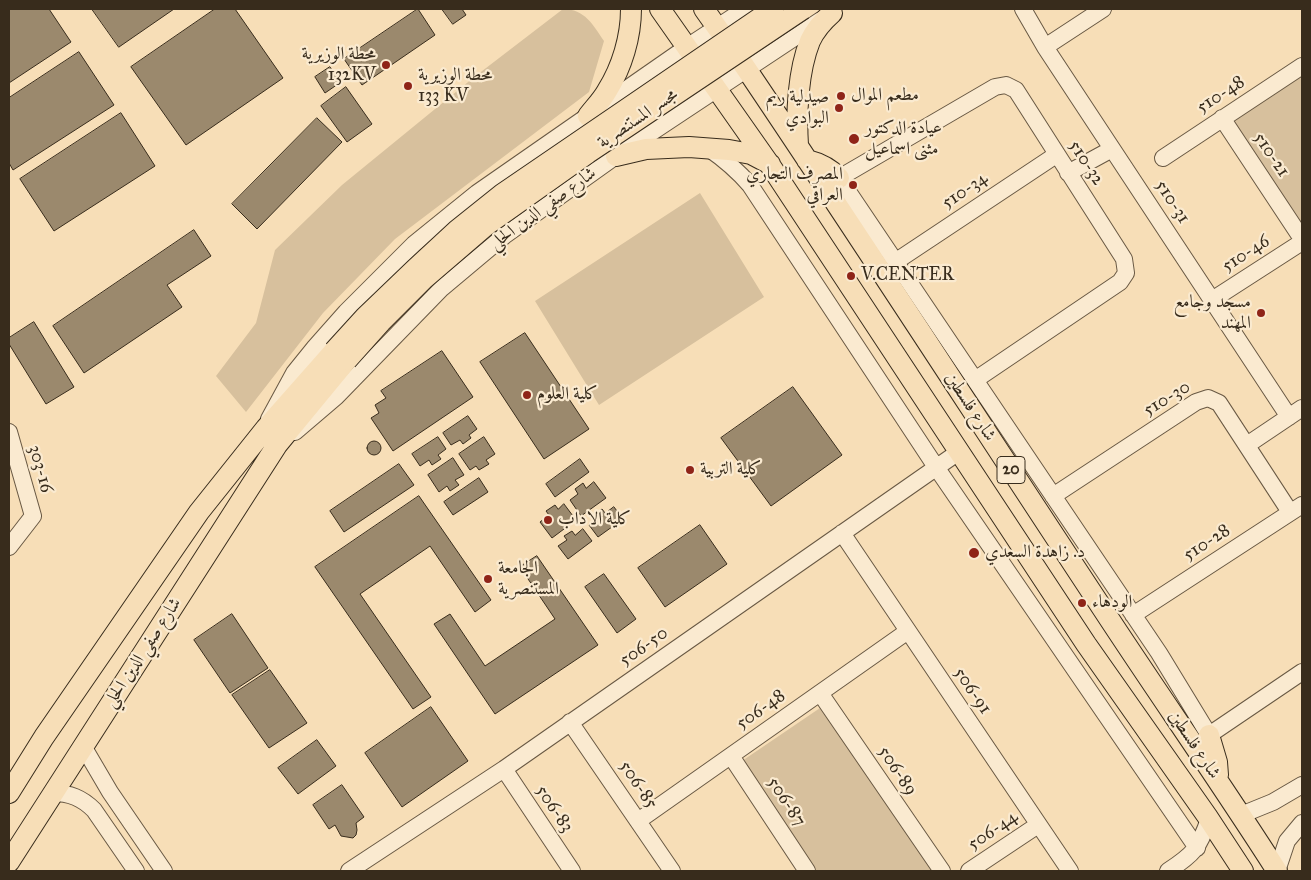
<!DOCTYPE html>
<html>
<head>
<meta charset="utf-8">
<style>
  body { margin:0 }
  #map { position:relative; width:1311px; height:880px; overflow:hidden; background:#f7deb7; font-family:"IM FELL Great Primer",serif }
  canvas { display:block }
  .frame { position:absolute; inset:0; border:10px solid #382c1c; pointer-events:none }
</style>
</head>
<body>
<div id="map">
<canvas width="1311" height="880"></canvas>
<div class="frame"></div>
</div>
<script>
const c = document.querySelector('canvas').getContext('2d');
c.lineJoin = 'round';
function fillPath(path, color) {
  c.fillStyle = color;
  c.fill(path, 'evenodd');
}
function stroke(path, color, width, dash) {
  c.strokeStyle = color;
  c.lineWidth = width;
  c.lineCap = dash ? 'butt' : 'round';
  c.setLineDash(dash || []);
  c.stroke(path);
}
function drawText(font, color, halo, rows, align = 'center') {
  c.font = font + ' "IM FELL Great Primer",Amiri,serif';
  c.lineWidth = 4.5;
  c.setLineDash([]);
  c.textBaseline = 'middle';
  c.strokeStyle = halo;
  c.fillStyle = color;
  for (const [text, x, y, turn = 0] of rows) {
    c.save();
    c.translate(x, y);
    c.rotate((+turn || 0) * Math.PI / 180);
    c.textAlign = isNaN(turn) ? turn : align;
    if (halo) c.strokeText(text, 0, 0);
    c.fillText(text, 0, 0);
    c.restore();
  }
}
fillPath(new Path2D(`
  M563 9C585 9 593 25 604 41L589 92 395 239 323 313 246 412 216 376 256 323 275 250 342 185 473 78Z
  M1302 66V239L1222 118Z
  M700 193 764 297 599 405 535 301Z
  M820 708 933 871H816L742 761Z`), '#d7c09d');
const building = new Path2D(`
  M9 9H49L71 42 9 83Z
  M92 9H174L119 47Z
  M215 9H235L283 78 186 145 131 67Z
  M418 9 435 35 362 85 344 59Z
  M442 9H462L466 15 453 24Z
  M79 52 114 105 13 170 9 163V98Z
  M330 67 341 82 325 93 315 77Z
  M346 87 372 124 347 142 321 106Z
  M121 113 155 166 54 231 20 179Z
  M317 118 342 142 257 229 232 204Z
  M194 230 211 256 167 285 182 307 84 373 53 326Z
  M34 322 74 387 46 404 9 344V338Z
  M525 333 589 429 544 459 480 362Z
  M442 351 473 397 393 451 371 418 379 413 375 405 386 398 381 391Z
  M793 387 842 455 771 506 721 438Z
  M468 416 477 429 469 435 471 438 463 444 460 440 451 445 443 433Z
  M438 437 446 449 438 455 441 459 432 465 429 460 420 466 412 454Z
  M484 437 495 454 486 460 489 464 479 470 476 466 470 470 459 454Z
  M367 448a7 7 0 1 1 14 0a7 7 0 1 1-14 0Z
  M453 458 464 475 455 480 459 485 450 491 447 486 439 492 428 475Z
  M580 459 589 472 555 497 546 484Z
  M399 464 414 485 344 532 330 511Z
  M479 478 488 492 453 515 444 502Z
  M594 482 606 498 581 516 570 500 578 494 575 489 583 483 586 488Z
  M419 496 491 600 475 612 430 546 360 594 431 697 413 709 315 567Z
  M564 504 576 520 552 538 540 522 549 515 546 511 555 505 558 509Z
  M614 507 623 519 598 537 589 525 597 519 594 515 602 509 605 513Z
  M700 525 727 564 665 607 638 568Z
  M583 529 592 541 568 559 558 546 567 540 564 536 572 531 575 535Z
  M537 556 598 645 495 714 434 624 450 614 485 666 555 619 520 567Z
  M604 574 636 619 617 633 585 587Z
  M232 614 268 668 230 693 194 640Z
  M270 670 307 723 269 748 232 695Z
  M431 707 468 761 402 807 365 753Z
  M317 740 336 766 298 794 278 768Z
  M342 785 364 817 356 823 357 830 356 835 353 838 341 836 335 825 329 829 313 805Z`);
fillPath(building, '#9b896d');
stroke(building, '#382c1c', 1);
const minor = new Path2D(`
  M1023 9 1045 47 1289 417
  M1045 47 1103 9
  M1222 118 1302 239
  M708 148C724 159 737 170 750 185L936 467 1197 848
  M1163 158 1302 66
  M1068 173 1112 149
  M895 262 1056 155
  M1212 300 1302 242
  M975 380 1120 282 1126 273 1124 259 1016 90 1006 85 995 87 839 178 1159 653 1209 735 1302 672
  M269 419 294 373 315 347 346 312 414 244 477 193 687 47 745 9
  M9 432 33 516 9 547
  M295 432 336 397 442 288 504 236 616 156 821 20
  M1247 445 1302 408
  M1053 496 1196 402 1208 398 1219 403 1290 512
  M842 533 1070 871
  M1133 615 1302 505
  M820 693 942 871
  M570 722 672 871
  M83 746 110 792 164 871
  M731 756 807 871
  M504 769 572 871
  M52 793C70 793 82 798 94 810L136 871
  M1241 815 1273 802 1302 785
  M638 821 908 631
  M349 871 504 769 960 451
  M969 871 1038 825
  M1168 871C1194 854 1199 848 1209 819
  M1277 871 1287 841 1302 823`);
const major = new Path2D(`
  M660 9 693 56
  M704 9 723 36
  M741 61C864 243 983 428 1104 611 1161 698 1221 783 1277 871
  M711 81 770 165 1086 644 1207 816 1243 871
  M588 116C594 108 602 100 607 91 622 67 631 37 631 9
  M798 145C796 113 798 71 810 41 815 30 823 21 832 13
  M616 156 646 149 689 147 729 150 751 154 770 164
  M807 160C819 163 830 168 839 178
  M1209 735 1217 762 1218 775
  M9 793 44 737 199 512 266 428 334 351
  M9 862 277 445 347 360`);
stroke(minor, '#685843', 18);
stroke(major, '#382c1c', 22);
stroke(minor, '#faead0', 16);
stroke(major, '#f7deb7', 20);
const majorBridge = new Path2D(`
  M334 351 365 317 415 269 457 230 502 194 773 9
  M347 360 381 322 424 279 488 224 588 153 803 9`);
stroke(majorBridge, '#382c1c', 22, []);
stroke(majorBridge, '#f7deb7', 20);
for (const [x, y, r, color] of [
  [386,65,5,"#8f2418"],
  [408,86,5,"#8f2418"],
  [841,96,5,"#8f2418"],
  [839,108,5,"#8f2418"],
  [854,139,6,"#8f2418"],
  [853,185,5,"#8f2418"],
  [851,276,5,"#8f2418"],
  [1261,313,5,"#8f2418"],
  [527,395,5,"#8f2418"],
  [690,470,5,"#8f2418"],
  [548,520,5,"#8f2418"],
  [974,553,6,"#8f2418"],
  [488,579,5,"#8f2418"],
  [1082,603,5,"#8f2418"]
]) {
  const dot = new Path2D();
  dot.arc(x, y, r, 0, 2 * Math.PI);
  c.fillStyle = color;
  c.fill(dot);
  stroke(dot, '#faead0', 2);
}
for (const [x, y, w] of [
  [1011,470,28]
]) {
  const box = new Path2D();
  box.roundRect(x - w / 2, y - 13.5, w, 27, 4);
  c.fillStyle = '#faead0';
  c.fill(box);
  stroke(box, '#382c1c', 1);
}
drawText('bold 16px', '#382c1c', null, [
  ["20",1011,470]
]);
drawText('18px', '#382c1c', '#faead0', [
  ["محطة الوزيرية",376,55,"right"],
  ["132KV",376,76,"right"],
  ["محطة الوزيرية",418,76],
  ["133 KV",418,97],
  ["مطعم الموال",851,96],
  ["صيدلية ريم",829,98,"right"],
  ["البوادي",829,119,"right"],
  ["عيادة الدكتور",865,129],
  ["مثنى اسماعيل",865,150],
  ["المصرف التجاري",843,175,"right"],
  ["العراقي",843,196,"right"],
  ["V.CENTER",861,276],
  ["مسجد وجامع",1251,303,"right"],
  ["المهند",1251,324,"right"],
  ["كلية العلوم",537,395],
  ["كلية التربية",700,470],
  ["كلية الاداب",558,520],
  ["د. زاهدة السعدي",985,553],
  ["الجامعة",498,569],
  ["المستنصرية",498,590],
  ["الودهاء",1092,603]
], 'left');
drawText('18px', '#382c1c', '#faead0', [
  ["510-48",1221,95,-33],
  ["مجسر المستنصرية",638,119,-34],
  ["510-21",1271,155,56],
  ["510-32",1086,163,57],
  ["510-34",965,191,-34],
  ["510-31",1172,202,57],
  ["شارع صفي الدين الحلي",543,209,-36],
  ["510-46",1246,254,-33],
  ["510-30",1167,399,-31],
  ["شارع فلسطين",970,407,57],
  ["303-16",40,469,74],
  ["510-28",1207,543,-33],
  ["506-50",644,647,-35],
  ["شارع صفي الدين الحلي",143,653,-57],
  ["506-91",972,691,56],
  ["506-48",761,710,-35],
  ["شارع فلسطين",1194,745,56],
  ["506-89",897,771,56],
  ["506-85",638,785,56],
  ["506-87",786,802,57],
  ["506-83",554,809,56],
  ["506-44",993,831,-34]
]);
</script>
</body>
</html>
